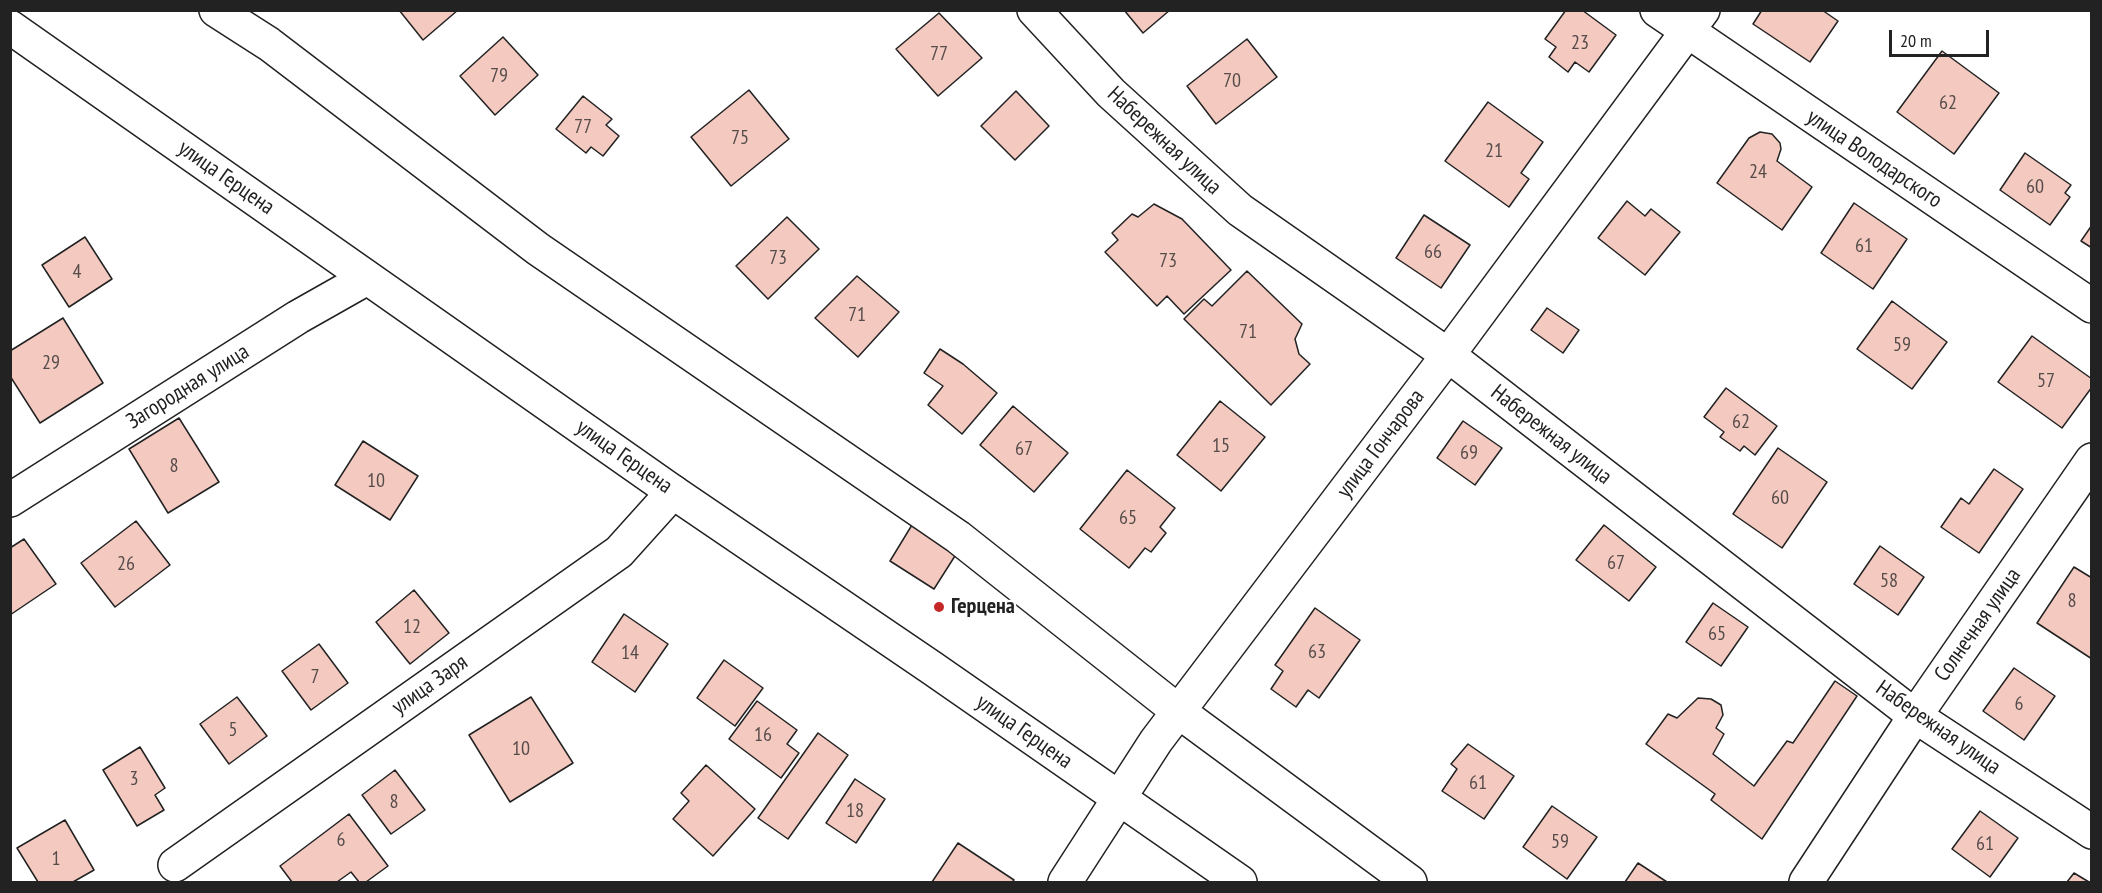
<!DOCTYPE html>
<html>
<head>
<meta charset="utf-8">
<style>
  body { margin:0 }
  #map { position:relative; width:2102px; height:893px; overflow:hidden; background:#fff; font-family:"PT Sans Narrow",sans-serif }
  canvas { display:block }
  .frame { position:absolute; inset:0; border:12px solid #222; pointer-events:none }
  .scale { position:absolute; left:1889px; top:30px; width:100px; height:27px; box-sizing:border-box; border:3px solid #222; border-top:0; padding-left:8px; font-size:18px; line-height:21px; white-space:nowrap; color:#222; -webkit-text-stroke:4px #fff; paint-order:stroke }
</style>
</head>
<body>
<div id="map">
<canvas width="2102" height="893"></canvas>
<div class="frame"></div>
<div class="scale">20 m</div>
</div>
<script>
const c = document.querySelector('canvas').getContext('2d');
c.lineJoin = 'round';
function fillPath(path, color) {
  c.fillStyle = color;
  c.fill(path, 'evenodd');
}
function stroke(path, color, width, dash) {
  c.strokeStyle = color;
  c.lineWidth = width;
  c.lineCap = dash ? 'butt' : 'round';
  c.setLineDash(dash || []);
  c.stroke(path);
}
function drawText(font, color, halo, rows, align = 'center') {
  c.font = font + ' "PT Sans Narrow",sans-serif';
  c.lineWidth = 4.5;
  c.setLineDash([]);
  c.textBaseline = 'middle';
  c.strokeStyle = halo;
  c.fillStyle = color;
  for (const [text, x, y, turn = 0] of rows) {
    c.save();
    c.translate(x, y);
    c.rotate((+turn || 0) * Math.PI / 180);
    c.textAlign = isNaN(turn) ? turn : align;
    if (halo) c.strokeText(text, 0, 0);
    c.fillText(text, 0, 0);
    c.restore();
  }
}
const building = new Path2D(`
  M399 10H458L423 40Z
  M1124 10H1170L1143 33Z
  M1566 10H1582L1616 35 1589 72 1575 62 1568 72 1549 57 1556 47 1545 39Z
  M1762 10H1822L1838 21 1810 62 1753 24Z
  M939 13 982 58 938 96 896 49Z
  M503 37 538 75 495 115 460 76Z
  M1247 39 1277 77 1216 124 1187 86Z
  M1942 51 1999 93 1954 154 1897 112Z
  M749 90 789 139 731 186 691 137Z
  M1016 91 1049 126 1015 160 981 126Z
  M583 96 612 119 606 125 619 136 603 156 591 147 586 153 556 129Z
  M1488 102 1543 142 1521 173 1529 179 1509 207 1445 161Z
  M1760 132 1772 134 1780 143 1781 149 1777 161 1812 187 1782 230 1717 183 1749 138Z
  M2025 153 2071 185 2065 193 2070 197 2050 225 2000 190Z
  M1627 201 1645 216 1651 209 1680 232 1645 275 1598 238Z
  M1854 203 1907 239 1873 289 1821 253Z
  M1154 204 1182 219 1231 270 1184 314 1167 296 1157 306 1105 252 1118 240 1112 233 1132 214 1138 217Z
  M1424 215 1470 245 1441 288 1396 258Z
  M787 217 819 249 768 299 736 266Z
  M2092 225V248L2081 241Z
  M85 237 112 279 69 307 42 265Z
  M1247 271 1302 324 1295 339 1299 354 1310 364 1271 405 1184 319 1204 299 1212 306Z
  M857 276 899 312 858 357 815 318Z
  M1892 301 1947 342 1912 389 1857 349Z
  M1547 308 1579 330 1563 353 1531 330Z
  M63 318 103 383 40 423 10 376V351Z
  M2032 336 2092 379V387L2062 428 1998 382Z
  M940 349 963 364 997 393 962 434 928 405 943 386 924 373Z
  M1726 388 1777 426 1755 455 1744 446 1740 451 1720 437 1724 432 1704 417Z
  M1220 401 1265 437 1221 491 1177 455Z
  M1013 406 1068 453 1034 492 980 445Z
  M179 418 219 482 168 513 129 449Z
  M1463 421 1502 448 1475 485 1437 458Z
  M363 441 418 476 390 520 335 485Z
  M1778 448 1827 482 1782 548 1733 514Z
  M1994 469 2023 489 1979 553 1941 527 1961 498 1969 504Z
  M1127 470 1175 508 1160 527 1166 533 1151 552 1145 548 1129 568 1080 529Z
  M915 520 960 548 934 589 890 561Z
  M136 521 170 565 115 607 81 563Z
  M1604 525 1656 567 1629 601 1576 560Z
  M24 539 56 584 10 615V548Z
  M1880 546 1924 577 1898 615 1854 584Z
  M2074 567 2092 578V659L2037 623Z
  M414 590 449 633 410 664 376 622Z
  M1713 603 1748 627 1721 666 1686 642Z
  M1315 608 1360 640 1319 698 1308 690 1296 707 1271 689 1283 671 1275 665Z
  M624 614 668 644 635 692 592 662Z
  M319 644 348 683 311 710 282 671Z
  M724 660 763 688 735 726 697 698Z
  M2014 668 2055 696 2024 740 1983 711Z
  M1835 681 1857 696 1762 839 1711 800 1715 794 1646 744 1668 714 1677 718 1698 698 1711 699 1721 705 1723 715 1716 728 1724 734 1713 754 1754 786 1787 741 1793 743Z
  M237 697 267 736 229 764 200 724Z
  M531 697 573 763 510 802 469 735Z
  M757 701 797 730 787 744 799 753 781 778 729 739Z
  M818 733 848 755 788 839 758 818Z
  M1468 744 1514 776 1484 819 1442 791 1457 769 1451 764Z
  M140 747 165 788 155 795 164 810 137 826 103 770Z
  M706 765 755 809 713 856 673 819 689 801 681 793Z
  M395 770 425 810 391 834 362 795Z
  M855 779 885 799 856 843 826 823Z
  M1552 806 1597 837 1567 879 1523 847Z
  M1980 811 2018 838 1990 877 1952 849Z
  M349 814 388 866 366 882H359L351 872 337 882H292L280 866Z
  M65 820 94 870 73 882H38L17 848Z
  M958 843 1014 880 1012 882H932Z
  M1638 863 1667 882H1625Z
  M2074 873 2089 882H2067Z`);
fillPath(building, '#f3c9c0');
stroke(building, '#222', 1.5);
const minor = new Path2D(`
  M216 10 269 44 538 249 958 537 1178 711 1410 882
  M1034 10 1111 93 1240 210 1448 355 1915 716 2092 832
  M1657 10 2092 306
  M10 500 298 317 367 278
  M175 865 619 552 673 492
  M1065 882 1156 741 1448 355 1703 10
  M1806 882 1915 716 2092 460`);
const major = new Path2D(`
  M10 27 673 492 932 668 1240 882`);
stroke(minor, '#222', 36);
stroke(major, '#222', 36);
stroke(minor, '#fff', 33);
stroke(major, '#fff', 33);
for (const [x, y, r, color] of [
  [939,607,6,"#c62828"]
]) {
  const dot = new Path2D();
  dot.arc(x, y, r, 0, 2 * Math.PI);
  c.fillStyle = color;
  c.fill(dot);
  stroke(dot, '#fff', 2);
}
drawText('20px', '#564c4a', null, [
  ["23",1580,43],
  ["77",939,54],
  ["79",499,76],
  ["70",1232,81],
  ["62",1948,103],
  ["77",583,127],
  ["75",740,138],
  ["21",1494,151],
  ["24",1758,172],
  ["60",2035,187],
  ["61",1864,246],
  ["66",1433,252],
  ["73",778,258],
  ["73",1168,261],
  ["4",77,272],
  ["71",857,315],
  ["71",1248,332],
  ["59",1902,345],
  ["29",51,363],
  ["57",2046,381],
  ["62",1741,422],
  ["15",1221,446],
  ["67",1024,449],
  ["69",1469,453],
  ["8",174,466],
  ["10",376,481],
  ["60",1780,498],
  ["65",1128,518],
  ["67",1616,563],
  ["26",126,564],
  ["58",1889,581],
  ["8",2072,601],
  ["12",412,627],
  ["65",1717,634],
  ["63",1317,652],
  ["14",630,653],
  ["7",315,677],
  ["6",2019,704],
  ["5",233,730],
  ["16",763,735],
  ["10",521,749],
  ["3",134,779],
  ["61",1478,783],
  ["8",394,802],
  ["18",855,811],
  ["6",341,840],
  ["59",1560,842],
  ["61",1985,844],
  ["1",56,859]
]);
drawText('22px', '#222', '#fff', [
  ["Набережная улица",1164,141,43],
  ["улица Володарского",1874,159,34],
  ["улица Герцена",226,178,35],
  ["Загородная улица",188,387,-32],
  ["Набережная улица",1551,435,38],
  ["улица Гончарова",1381,444,-53],
  ["улица Герцена",624,457,35],
  ["Солнечная улица",1978,625,-55],
  ["улица Заря",430,685,-35],
  ["Набережная улица",1938,728,35],
  ["улица Герцена",1024,732,35]
]);
drawText('bold 22px', '#222', '#fff', [
  ["Герцена",951,607]
], 'left');
</script>
</body>
</html>
